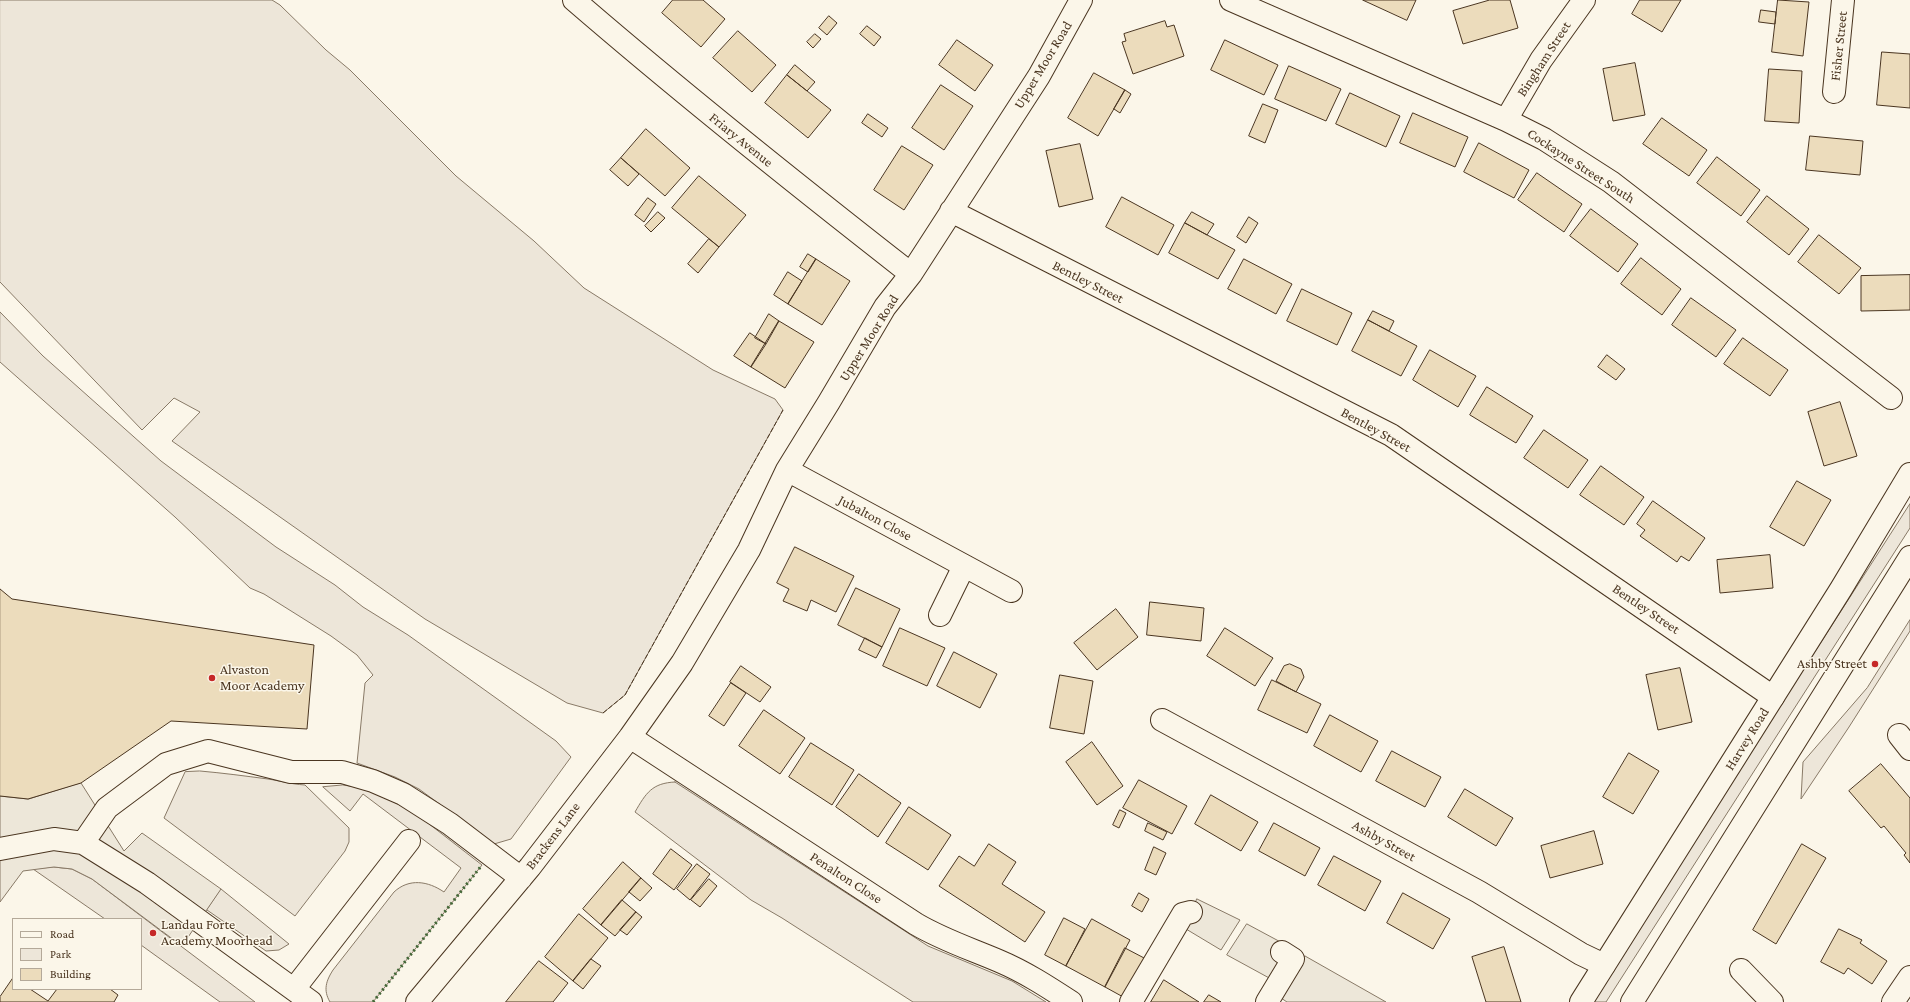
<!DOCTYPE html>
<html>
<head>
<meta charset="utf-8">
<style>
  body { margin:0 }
  #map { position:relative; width:1910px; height:1002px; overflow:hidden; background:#fbf6e9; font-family:"Crimson Pro",serif }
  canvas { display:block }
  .legend { position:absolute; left:12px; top:918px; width:130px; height:72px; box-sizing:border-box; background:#fbf6e9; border:1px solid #b4a999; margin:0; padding:5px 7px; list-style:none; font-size:12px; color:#4a3520 }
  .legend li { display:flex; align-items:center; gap:8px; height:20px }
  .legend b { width:20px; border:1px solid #b4a999 }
</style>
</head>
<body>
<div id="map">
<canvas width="1910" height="1002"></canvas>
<ul class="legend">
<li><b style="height:5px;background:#fbf6e9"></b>Road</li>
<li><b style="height:11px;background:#ede6d9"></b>Park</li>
<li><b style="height:11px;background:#ecdcbc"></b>Building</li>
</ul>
</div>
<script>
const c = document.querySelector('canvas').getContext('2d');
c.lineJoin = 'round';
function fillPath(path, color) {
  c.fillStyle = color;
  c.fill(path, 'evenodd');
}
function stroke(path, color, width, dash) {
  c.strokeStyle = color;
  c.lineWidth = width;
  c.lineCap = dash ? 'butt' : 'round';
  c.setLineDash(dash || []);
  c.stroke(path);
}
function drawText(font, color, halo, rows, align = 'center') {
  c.font = font + ' "Crimson Pro",serif';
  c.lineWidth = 3;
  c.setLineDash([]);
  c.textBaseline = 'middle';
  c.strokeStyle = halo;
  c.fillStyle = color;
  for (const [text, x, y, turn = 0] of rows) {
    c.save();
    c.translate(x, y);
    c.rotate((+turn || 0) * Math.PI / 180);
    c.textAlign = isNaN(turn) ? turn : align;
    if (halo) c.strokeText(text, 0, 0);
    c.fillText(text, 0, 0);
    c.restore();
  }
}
const green = new Path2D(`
  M0 0H272L280 5 326 50 350 70 456 176 534 241 584 288 713 370 775 399 783 410 625 695 603 713 567 703 425 619 172 441 200 412 174 398 142 430 0 282Z
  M0 312 43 356 161 461 276 547 335 585 363 607 408 635 556 741 571 757 511 839 494 844 419 789 395 777 357 763 365 683 373 675 357 655 331 636 264 594 250 588 175 517 0 362Z
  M1910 504V528L1606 1002H1594L1780 706Z
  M1910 620V631L1849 727 1801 799 1803 762 1867 688Z
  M200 771C223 773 245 776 268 779 281 781 290 784 305 785L349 828V842L345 851 295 916 164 818 185 772Z
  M675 782 928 946 1012 981 1046 1002H913L782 918 751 900 635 812C646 793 652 783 675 782Z
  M343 785 369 789 415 813 482 865 373 1002H330C323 990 326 981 333 970L394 892C409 878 428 881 444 892L461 868 363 794 350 811 323 787Z
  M54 867 72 869 92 879 255 1002H220L141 945V919H105L33 869Z
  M221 889 289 944 279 950 266 951 207 910Z`);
fillPath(green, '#ede6d9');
stroke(green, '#887966', 1);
const parking = new Path2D(`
  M81 783 124 851 142 833 221 889 182 946 92 879 72 869 54 867 23 871 0 902V796L28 799Z
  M1197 899 1240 920 1221 950 1186 929Z
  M1247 924 1288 946 1271 979 1227 955Z
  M1305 956 1386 1002H1287L1281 998Z`);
fillPath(parking, '#ede7d9');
stroke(parking, '#887966', 1);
const building = new Path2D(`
  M673 0H703L725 19 701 47 662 13Z
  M1363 0H1416L1407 20Z
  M1490 0H1510L1518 28 1463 44 1453 11Z
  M1640 0H1681L1662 32 1632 14Z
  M1778 0 1809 2 1803 56 1772 52Z
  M1761 10 1776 12 1775 24 1759 22Z
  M829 16 837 23 827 35 819 28Z
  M1165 21 1167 27 1174 25 1184 56 1133 74 1122 42 1126 41 1124 34Z
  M867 26 881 37 874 46 860 34Z
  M738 31 776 65 752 92 713 58Z
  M815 34 821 39 813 48 807 42Z
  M957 40 993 65 975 91 939 65Z
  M1225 40 1278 65 1264 95 1211 70Z
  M1882 52 1910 54V108L1877 105Z
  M1635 63 1645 115 1613 121 1603 69Z
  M795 65 815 82 807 91 787 75Z
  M1289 66 1341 89 1326 121 1275 99Z
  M1769 69 1802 71 1799 123 1765 121Z
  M1094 73 1125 90 1098 136 1068 118Z
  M787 75 831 110 808 138 765 103Z
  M941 85 973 106 944 150 912 128Z
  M1125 90 1131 94 1120 113 1114 109Z
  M1350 93 1400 116 1386 147 1336 124Z
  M1263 104 1278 110 1265 143 1249 136Z
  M1413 113 1468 137 1455 167 1400 143Z
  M868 114 888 128 882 137 862 123Z
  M1662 118 1707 150 1689 176 1643 144Z
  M646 129 690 168 665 196 621 158Z
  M1810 136 1863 141 1860 175 1806 170Z
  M1479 143 1529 170 1514 198 1464 172Z
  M1080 144 1093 199 1059 207 1046 151Z
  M902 146 933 165 904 210 874 190Z
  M1717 157 1760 190 1741 216 1697 183Z
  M621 158 639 174 628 186 610 170Z
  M1537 173 1582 204 1564 232 1518 200Z
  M699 176 746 215 719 247 672 208Z
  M1767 196 1809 229 1789 255 1747 222Z
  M1122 197 1174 225 1158 255 1106 227Z
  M648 198 656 204 644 222 635 215Z
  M1591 209 1638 244 1618 272 1570 236Z
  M658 212 665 218 651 232 645 226Z
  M1192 212 1214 224 1207 235 1185 223Z
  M1249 217 1258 223 1246 243 1237 237Z
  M1185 223 1235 250 1218 279 1169 253Z
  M1819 235 1861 268 1839 294 1798 262Z
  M709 239 719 247 698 273 688 264Z
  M808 254 816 259 808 272 800 267Z
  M1641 258 1681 289 1662 315 1621 284Z
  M816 259 850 281 822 325 788 304Z
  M1244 259 1292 284 1276 314 1228 289Z
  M788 272 802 281 788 304 774 295Z
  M1910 275V310L1861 311V276Z
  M1302 289 1352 313 1337 345 1287 321Z
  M1691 298 1736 330 1716 357 1672 325Z
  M1373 311 1394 321 1389 331 1368 320Z
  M769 314 779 321 766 344 755 338Z
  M1368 320 1417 346 1401 376 1352 351Z
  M779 321 814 342 785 388 751 367Z
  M750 333 766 344 751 367 734 356Z
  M1743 338 1788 370 1770 396 1724 364Z
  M1430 350 1476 376 1458 407 1413 380Z
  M1607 355 1625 369 1616 380 1598 367Z
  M1487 387 1533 416 1516 443 1470 415Z
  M1840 402 1857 456 1824 466 1808 412Z
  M1544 430 1588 460 1568 488 1524 458Z
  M1601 466 1644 497 1624 525 1580 495Z
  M1797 481 1831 500 1804 546 1770 527Z
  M1653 501 1705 538 1689 561 1681 556 1677 562 1640 536 1645 530 1637 524Z
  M795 547 854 576 836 612 811 600 807 611 783 601 789 589 777 583Z
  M1770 555 1773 588 1720 593 1717 560Z
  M856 588 900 609 882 647 838 625Z
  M0 589 12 599 314 645 307 729 171 721 81 783 28 799 0 796Z
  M1150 602 1204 608 1201 641 1147 635Z
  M1116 609 1138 637 1097 670 1074 643Z
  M900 628 945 648 927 686 883 666Z
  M1225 628 1273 658 1255 686 1207 656Z
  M865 638 882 647 876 658 859 650Z
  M954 652 997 674 980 708 937 686Z
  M1290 664 1301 669 1304 677 1296 692 1276 681 1284 666Z
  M741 666 771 687 760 702 730 682Z
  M1680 668 1692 722 1658 730 1646 675Z
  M1060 675 1093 681 1084 734 1050 728Z
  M1272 680 1321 704 1307 733 1258 710Z
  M731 683 746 693 724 726 709 716Z
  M764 710 805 738 780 774 739 746Z
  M1330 715 1378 741 1361 772 1314 746Z
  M1092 742 1123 786 1097 805 1066 762Z
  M811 743 854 770 832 805 789 777Z
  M1392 751 1441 777 1425 807 1376 781Z
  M1629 753 1659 771 1633 814 1603 797Z
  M1881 764 1910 798V863L1904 855 1906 853 1884 826 1881 828 1849 791Z
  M859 774 901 803 878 837 836 807Z
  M1139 780 1187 806 1172 834 1123 808Z
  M1465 789 1513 818 1496 846 1448 817Z
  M1211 795 1258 822 1241 851 1195 824Z
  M909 807 951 835 928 870 886 843Z
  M1120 810 1126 813 1119 828 1113 825Z
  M1148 823 1167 832 1163 840 1145 831Z
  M1274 823 1320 848 1305 876 1259 851Z
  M1594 831 1603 864 1550 878 1541 846Z
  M989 844 1016 862 1002 884 1045 912 1025 942 939 886 959 856 974 866Z
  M1802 844 1826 858 1776 944 1753 930Z
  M1154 847 1166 853 1156 875 1145 870Z
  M671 849 692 865 674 890 653 874Z
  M1334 856 1381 881 1365 911 1318 885Z
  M623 862 641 878 601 925 583 909Z
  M697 864 710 874 690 900 677 889Z
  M641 878 652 888 640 901 629 892Z
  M709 879 717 886 700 907 691 900Z
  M1139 893 1149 899 1142 912 1132 906Z
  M1403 893 1450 919 1433 949 1387 923Z
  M622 900 636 912 615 936 601 925Z
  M636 912 642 917 627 935 620 930Z
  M579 914 608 938 573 981 545 957Z
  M1064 918 1085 929 1066 966 1045 955Z
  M1092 919 1130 940 1105 987 1066 966Z
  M1839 929 1862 940 1860 943 1887 961 1872 984 1848 968 1844 974 1821 962Z
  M1504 947 1521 1002H1486L1472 957Z
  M1125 948 1146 959 1125 998 1105 987Z
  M591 959 601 966 583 989 573 981Z
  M539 961 568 983 553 1002H506Z
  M13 978V989H30L48 1001 57 989H110L118 995 114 1002H0V997Z
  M1164 980 1199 1002H1151Z
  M1209 995 1221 1002H1204Z`);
fillPath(building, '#ecdcbc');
stroke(building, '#4a3520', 1);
const minor = new Path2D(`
  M574 0C684 95 797 185 911 274
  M1231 0 1506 120 1544 139 1611 182 1891 398
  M1834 92 1843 0
  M1506 120 1541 60 1584 0
  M951 211 1391 435 1773 697
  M787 470 1011 591
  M940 615 964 566
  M1162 720 1479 892 1581 954 1604 965
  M1899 735 1910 749
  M630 737 916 924C943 940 971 949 999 961 1025 972 1048 987 1071 1002
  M83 843 107 808 166 764 208 751 291 772H342L373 781 403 794 450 824 521 878
  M0 849 54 839 83 843 147 883 311 1002
  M1741 970 1772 1002
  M294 989 409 841
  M417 1002 530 867 630 737 682 663 749 550 787 470 829 402 885 307 911 274 1039 76 1081 0
  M1131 1002 1183 914 1191 912
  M1267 1002 1293 959 1282 952
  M1893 1002 1910 977`);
const highway = new Path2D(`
  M1581 1002 1841 589 1910 474
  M1632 1002 1910 557`);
stroke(minor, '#4a3520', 24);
stroke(highway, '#4a3520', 24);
stroke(minor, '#fbf6e9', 22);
stroke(highway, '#fbf6e9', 22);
stroke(new Path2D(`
  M373 1002 482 865`), '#436837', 3, [2, 3]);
stroke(new Path2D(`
  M603 713 625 695 783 410`), '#4a3520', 1, [5, 2]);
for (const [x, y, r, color] of [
  [1875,664,4,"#c62828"],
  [212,678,4,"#c62828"],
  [153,933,4,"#c62828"]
]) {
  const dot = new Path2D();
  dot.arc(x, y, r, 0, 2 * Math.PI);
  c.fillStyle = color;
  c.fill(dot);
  stroke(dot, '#fbf6e9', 1.5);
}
drawText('14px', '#4a3520', '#fbf6e9', [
  ["Fisher Street",1839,46,-84],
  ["Bingham Street",1544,59,-57],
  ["Upper Moor Road",1043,65,-59],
  ["Friary Avenue",741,140,39],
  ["Cockayne Street South",1581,166,33],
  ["Bentley Street",1088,282,27],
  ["Upper Moor Road",869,338,-58],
  ["Bentley Street",1376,430,29],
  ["Jubalton Close",875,518,28],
  ["Bentley Street",1646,609,34],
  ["Harvey Road",1747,739,-58],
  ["Brackens Lane",553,836,-53],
  ["Ashby Street",1384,841,29],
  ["Penalton Close",846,878,33]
]);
drawText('14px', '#4a3520', '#fbf6e9', [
  ["Ashby Street",1867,664,"right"],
  ["Alvaston",220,670],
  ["Moor Academy",220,686],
  ["Landau Forte",161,925],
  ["Academy Moorhead",161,941]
], 'left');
</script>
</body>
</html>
